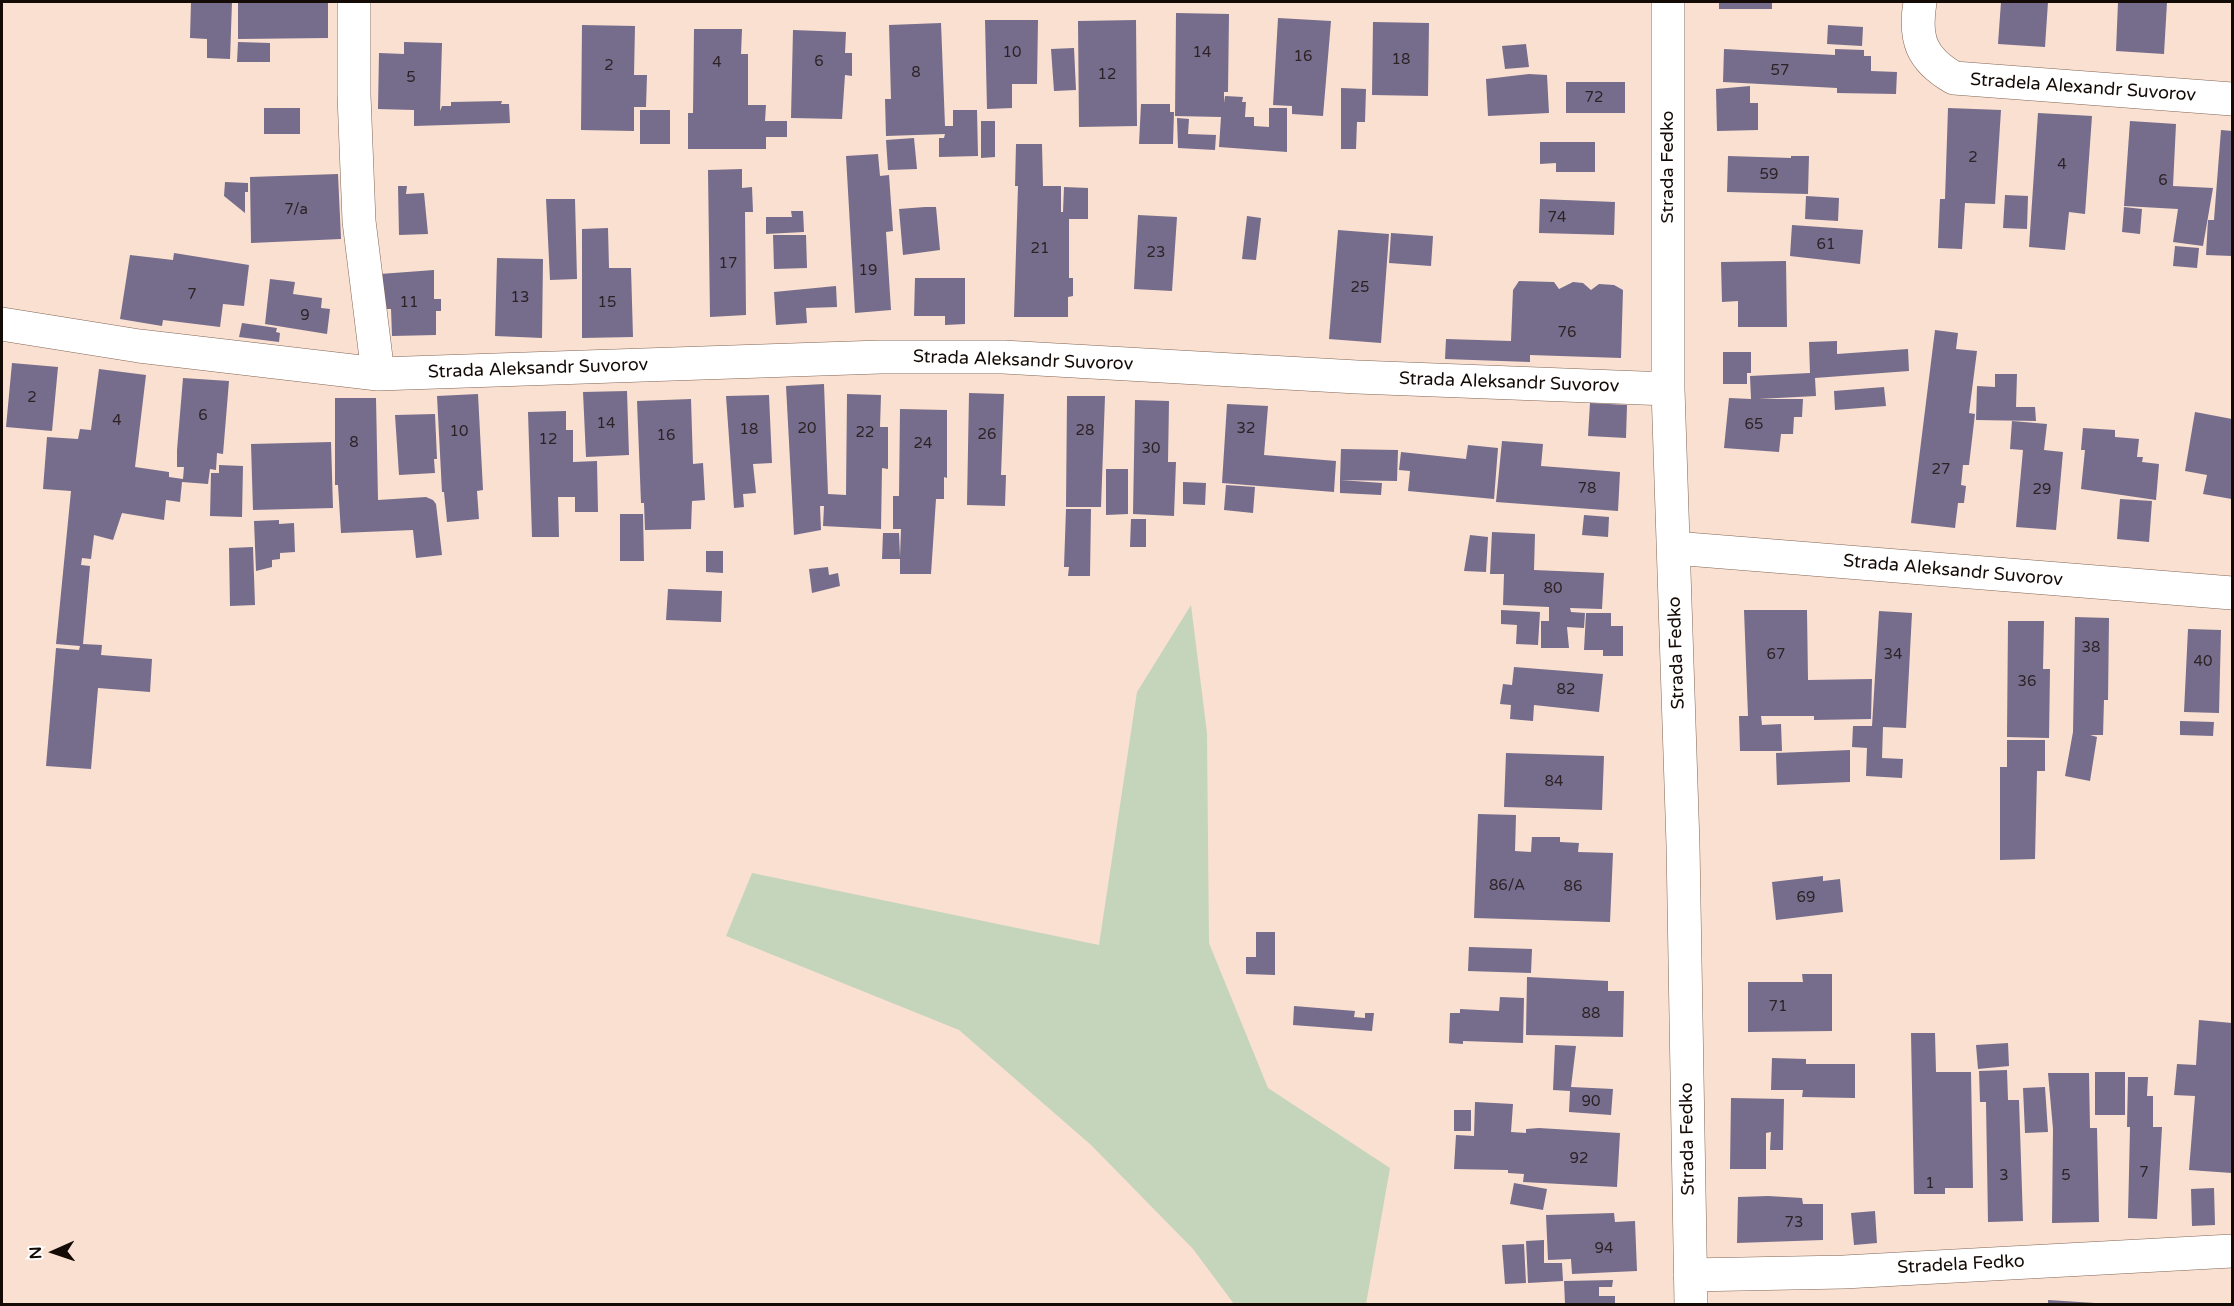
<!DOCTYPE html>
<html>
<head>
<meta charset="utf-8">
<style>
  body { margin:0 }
  #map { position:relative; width:2234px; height:1306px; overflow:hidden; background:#fae0d1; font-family:"Varela Round",sans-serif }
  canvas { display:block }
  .frame { position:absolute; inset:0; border:3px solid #150b06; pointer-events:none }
  .north { position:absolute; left:24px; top:1222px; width:60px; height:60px; -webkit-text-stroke:4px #fff; paint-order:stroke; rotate:267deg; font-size:16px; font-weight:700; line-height:24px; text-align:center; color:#150b06 }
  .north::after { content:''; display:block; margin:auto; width:21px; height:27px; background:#150b06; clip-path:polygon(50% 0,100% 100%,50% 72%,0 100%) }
</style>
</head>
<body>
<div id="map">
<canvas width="2234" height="1306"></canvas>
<div class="frame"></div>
<div class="north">N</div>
</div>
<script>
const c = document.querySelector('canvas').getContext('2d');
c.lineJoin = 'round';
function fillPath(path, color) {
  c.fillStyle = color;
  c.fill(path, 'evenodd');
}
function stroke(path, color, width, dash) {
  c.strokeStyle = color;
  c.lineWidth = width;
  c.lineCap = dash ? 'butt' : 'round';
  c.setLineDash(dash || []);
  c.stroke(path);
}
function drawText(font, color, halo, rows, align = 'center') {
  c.font = font + ' "Varela Round",sans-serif';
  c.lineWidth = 4.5;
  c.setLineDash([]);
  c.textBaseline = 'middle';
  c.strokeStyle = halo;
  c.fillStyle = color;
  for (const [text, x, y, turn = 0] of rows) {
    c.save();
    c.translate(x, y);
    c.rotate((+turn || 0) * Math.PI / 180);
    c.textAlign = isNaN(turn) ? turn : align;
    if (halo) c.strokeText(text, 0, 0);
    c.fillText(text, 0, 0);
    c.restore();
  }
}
fillPath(new Path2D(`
  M1191 605 1207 733 1209 943 1268 1088 1390 1168 1366 1304H1234L1193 1249 1091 1145 959 1030 726 936 752 873 1099 945 1137 692Z`), '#c5d5bc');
fillPath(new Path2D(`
  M191 2H232L230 59 207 58V39L190 38Z
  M238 2H328V38L238 39Z
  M1719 2H1772V9H1719Z
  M2001 2H2048L2045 47 1998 44Z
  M2118 2H2167L2164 54 2116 51Z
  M1176 13 1229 14 1228 92H1224V103L1225 96 1243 97 1242 102H1246L1245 117H1254V126L1269 127V108H1287V152L1219 147 1221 117 1175 116Z
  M1278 18 1331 21 1323 116 1292 114V106L1273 105Z
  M985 20H1038L1037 84H1012V108L987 109Z
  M1136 20 1137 126 1079 127 1078 21Z
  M1373 22 1429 23 1428 96 1372 95Z
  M941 23 945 126H953V110H977L978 156 939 157V138H944L945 134 886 136 885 99H891L889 25Z
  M582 25 635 26 634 75H647L646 107H634V131L581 130Z
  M1828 25 1863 27 1862 46 1827 44Z
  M694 29H742L741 54H748V105H766L765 121H787V137H766V149H688V113H693Z
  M793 30 846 32 845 53H852V76L845 75 842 119 791 118Z
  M238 42 270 43V62H237Z
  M404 42 442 43 440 111 442 106H451V102L502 101 501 104H509L510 123 414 126V110L378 109 379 53 404 54Z
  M1526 44 1529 67 1505 69 1502 46Z
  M1074 48 1076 90 1054 91 1051 49Z
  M1724 49 1835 55V49L1864 50V56H1871V71L1897 72 1896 94 1837 93V88L1723 82Z
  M1529 74 1547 75 1549 113 1488 116 1486 79Z
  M1566 82H1625V113H1566Z
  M1750 86V103H1758V130L1717 131 1716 89Z
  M1341 88 1366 89 1365 122H1357L1356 149H1341Z
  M1141 104H1170V112H1174L1173 144H1139Z
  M264 108H300V134H264Z
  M1948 108 2001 110 1995 204 1965 203 1962 249 1938 248 1940 199H1945Z
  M640 110H670V144H640Z
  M2038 113 2092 116 2085 214 2069 212 2065 250 2029 247Z
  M1177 118 1189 119 1188 134 1216 135 1215 150 1178 148Z
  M981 121H995V157L981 158Z
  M2130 121 2176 124 2173 186 2213 188 2203 246 2173 242 2178 209 2124 206Z
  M2221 130 2232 131V256L2206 255 2208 220H2214Z
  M914 138 917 169 888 170 886 140Z
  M1540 142H1595V172H1556V163L1540 164Z
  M1016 144H1042L1043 186H1061V212H1063L1064 187 1088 188V219H1069V278H1073V296L1068 297V317H1014L1018 186H1015Z
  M878 154 880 176 889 175 893 231 886 232 891 310 855 313 846 156Z
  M1728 156 1791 158V156H1809L1808 194 1727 192Z
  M742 169V188L752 187 753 212H745L746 315 710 317 708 170Z
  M338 174 341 239 251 243 250 177Z
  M225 182 248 183V192H245V213L224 196Z
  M398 186H407L406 194 424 193 428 234 399 235Z
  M2005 195 2028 196 2027 229 2003 228Z
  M1806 196 1839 198 1838 221 1805 219Z
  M546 199H575L577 279 550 280Z
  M1540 199 1615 202 1614 235 1539 233Z
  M925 207H936L940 250 903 255 899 209Z
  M2124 207 2142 209 2140 234 2122 232Z
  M791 211H803L804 232 766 234V217H792Z
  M1138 215 1177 217 1172 291 1134 289Z
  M1247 216 1261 218 1256 260 1242 259Z
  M1792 225 1863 230 1860 264 1790 256Z
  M608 228 609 268H631L633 337 582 338V229Z
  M1338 230 1389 234 1381 343 1329 339Z
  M1391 233 1433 236 1431 266 1389 263Z
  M773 235H806L807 268 774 269Z
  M2175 246 2199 248 2197 268 2173 266Z
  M174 253 249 265 244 306 223 304 220 327 163 320 162 326 120 319 130 255 173 260Z
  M497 258 543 259 542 338 495 336Z
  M1786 261 1787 327H1738V301L1722 302 1721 262Z
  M434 270V299H441V311H436V335L392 336 391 309H382L380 274Z
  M915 278H965V324L945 325V316H914Z
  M270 279 295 282 293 294 322 298 321 308 330 309 327 334 265 324Z
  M1519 281 1554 282 1559 289 1573 282 1583 283 1591 290 1599 284 1614 285 1623 290 1621 358 1530 355V362L1445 359 1446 339 1511 341 1513 290Z
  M836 286 837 307 806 308 807 323 776 325 774 292Z
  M242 323 277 328 276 332 280 333 279 342 239 337Z
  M1935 330 1958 333 1956 349 1977 351 1969 413 1975 414 1969 465H1963L1961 485 1966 486 1964 503H1958L1955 528 1911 523Z
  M1837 341V354L1908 349 1909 371 1815 378 1816 396 1758 399H1803L1802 417H1794L1793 434H1781L1779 452 1724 448 1729 398 1751 399 1750 376 1810 373 1809 342Z
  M1723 352H1751V373H1747V384H1723Z
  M12 363 58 367 52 431 6 427Z
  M99 369 146 375 135 467 169 472V477L183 479 184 467H177V450L183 378 229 381 223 454 217 453 216 470 210 469 208 484 182 482 180 502 166 500 164 520 122 513 113 540 94 535 91 559 82 558 81 565 90 566 83 644 102 645 101 655 152 659 150 692 98 688 91 769 46 766 56 648 79 650 80 646 56 644 71 491 43 489 47 437 78 439 80 429 91 430Z
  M1995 374H2017L2016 407H2035L2036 421 1976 420 1977 386 1995 387Z
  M824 384 828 494 846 495 847 394 881 395 880 427H888V469L882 468 881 529 823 526 824 506H820L821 530 794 535 786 386Z
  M1884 387 1886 406 1835 410 1834 391Z
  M627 391 629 455 586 457 583 392Z
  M969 393 1004 394 1001 475H1006L1005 506 967 505Z
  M478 394 483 490 477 491 479 519 447 522 444 492H442L437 396Z
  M769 395 772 463 753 464 756 493 743 494 744 507 734 508 726 396Z
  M1067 396H1105L1101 507H1066Z
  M335 398H376L378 500 426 497 433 500 436 504 442 555 416 558 413 530 341 533 338 485H335Z
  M691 399 693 464 703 463 705 500 692 501 691 529 645 530 644 503H641L637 401Z
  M1135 400 1169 401 1168 462H1176L1174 516 1133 514Z
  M1590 403 1627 405 1626 438 1588 436Z
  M1227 404 1268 406 1264 455 1336 461 1334 492 1222 483Z
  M900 409 947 410V478L944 477V499H936L931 574H900V559H882L883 533H899L900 557 901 529H893V496H899Z
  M566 411V430H573V462L597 461 598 512H575V497H558L559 537H532L528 412Z
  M2195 412 2232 419V499L2203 494 2207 475 2185 471Z
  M435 414 437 459H434L435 473 399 475 395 415Z
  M2012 421 2047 424 2044 450 2063 452 2056 530 2016 527 2023 450 2010 449Z
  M2083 428 2115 430V437L2139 439 2137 457H2143L2142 462 2159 464 2156 500 2081 489 2085 450H2081Z
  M1502 441 1543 444 1541 466 1620 472 1618 511 1496 502Z
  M331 442 333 508 253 510 251 444Z
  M1468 445 1498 448 1494 499 1408 491 1410 471 1399 470 1401 452 1466 459Z
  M1341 449 1398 450 1397 481 1340 480Z
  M219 465 243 466 242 517 210 516 211 473H219Z
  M1106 469H1128V514L1106 515Z
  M1340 480 1382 483 1381 495 1340 493Z
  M1183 482 1206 483 1205 505 1183 504Z
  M1226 485 1255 487 1253 513 1224 510Z
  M2120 499 2152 501 2149 542 2117 539Z
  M1066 509H1091L1090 576H1068L1069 567H1064Z
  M620 514H643L644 561H620Z
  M1584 515 1609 517 1608 537 1582 535Z
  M1131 519H1146V547H1130Z
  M279 520V524L294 523 295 552 280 553V559L272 560V567L256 571 254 521Z
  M1492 532 1535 534 1534 570 1604 573 1602 609 1570 608 1571 612 1585 613 1584 628 1567 627 1569 648H1541V621H1549V607L1503 605 1504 574H1490Z
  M1470 535 1488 537 1486 572 1464 571Z
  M253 547 255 605 230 606 229 548Z
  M706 551H723V573L706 572Z
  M828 567 829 575 838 573 840 586 812 593 809 569Z
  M668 589 722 591 721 622 666 620Z
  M1501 610 1540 612 1538 645 1516 644 1517 625 1501 624Z
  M1744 610H1807L1808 680 1872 679 1871 719 1814 720V716H1761L1762 725 1781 724 1782 751H1740L1739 716H1748Z
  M1879 611 1912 613 1906 728 1883 727 1882 758 1903 759 1902 778 1866 776 1867 748 1852 747 1853 726H1872Z
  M1586 613H1611V626H1623V656H1603V650H1584Z
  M2075 617 2109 618 2108 700H2104L2103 735H2090L2097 737 2090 781 2065 776 2073 732Z
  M2008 621H2044L2043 669H2050L2049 738 2007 737Z
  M2188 629 2221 630 2219 713 2184 712Z
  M1514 667 1603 674 1599 712 1534 705 1533 721 1510 719 1511 705 1500 704 1503 684 1512 685Z
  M2180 721 2214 722 2213 736 2180 735Z
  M2007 740H2045V771H2037L2035 859 2000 860V767H2007Z
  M1850 750V782L1777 785 1776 753Z
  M1506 753 1604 756 1602 810 1504 807Z
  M1478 814 1516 815 1515 851 1531 852 1532 837H1560V842L1579 843 1578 852 1613 853 1610 922 1474 918Z
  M1823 876V881L1840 879 1843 912 1776 920 1772 882Z
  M1256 932H1275V975L1246 974V957H1256Z
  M1469 947 1532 949 1531 973 1468 971Z
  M1802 974H1832V1031L1748 1032V982H1803Z
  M1527 977 1608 981V991H1624L1623 1037 1526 1035Z
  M1500 997 1524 998 1523 1043 1463 1041V1044L1449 1043 1450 1013H1460V1009L1499 1011Z
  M1294 1006 1355 1011 1354 1017 1365 1018V1013H1374L1372 1031 1293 1025Z
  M2199 1020 2232 1023V1173L2189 1170 2195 1096 2174 1095 2177 1064 2196 1065Z
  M1911 1033H1935L1936 1072H1971L1973 1188H1945V1194H1914Z
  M2008 1043 2009 1066 1978 1069 1976 1045Z
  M1555 1045 1576 1046 1571 1087 1613 1089 1611 1115 1569 1112 1570 1091 1553 1090Z
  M1772 1058 1806 1059V1064H1855V1098L1802 1097 1803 1090H1771Z
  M2007 1070 2008 1100H2019L2023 1221 1988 1222 1986 1102H1980L1979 1071Z
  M2095 1072H2125V1115H2095Z
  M2048 1073H2089L2090 1128H2097L2099 1222 2052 1223 2053 1129Z
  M2128 1077H2148L2147 1096H2153V1127H2162L2157 1219 2128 1218 2130 1127H2127Z
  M2045 1087 2048 1132 2025 1133 2023 1088Z
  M1731 1098 1784 1099 1783 1150H1770L1771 1132 1766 1133V1169H1730Z
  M1475 1102 1513 1104 1511 1132 1526 1133V1129L1539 1128 1620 1133 1617 1187 1523 1182 1524 1174 1508 1173V1170L1454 1169 1456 1135 1474 1136Z
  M1454 1110H1471V1131H1454Z
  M1514 1183 1547 1189 1543 1210 1510 1204Z
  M2214 1188 2215 1225 2192 1226 2191 1189Z
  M1768 1196 1802 1198 1803 1204H1823V1240L1737 1243 1738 1197Z
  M1875 1211 1877 1243 1854 1245 1851 1213Z
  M1614 1213 1615 1222 1635 1221 1637 1271 1572 1274 1571 1259 1548 1260 1546 1215Z
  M1544 1240V1263H1562L1563 1281 1528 1283 1526 1241Z
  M1524 1244 1526 1283 1505 1284 1502 1245Z
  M1613 1280 1612 1287H1599V1296H1615V1304H1565L1564 1281Z
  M2048 1300 2095 1303V1304H2048Z`), '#766c8b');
const minor = new Path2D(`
  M354 2V95L359 221 378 374
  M1668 2V389L1683 845 1691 1304
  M1920 2C1914 39 1921 59 1954 78L2232 99
  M2 324 139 346 378 374 880 357H1003L1357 377 1668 389
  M1674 548 2232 593
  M1690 1275 1844 1272 2232 1251`);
stroke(minor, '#816555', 34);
stroke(minor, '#fff', 33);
drawText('15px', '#2d2327', null, [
  ["10",1012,53],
  ["14",1202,53],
  ["16",1303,57],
  ["18",1401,60],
  ["6",819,62],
  ["4",717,63],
  ["2",609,66],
  ["57",1780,71],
  ["8",916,73],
  ["12",1107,75],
  ["5",411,78],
  ["72",1594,98],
  ["2",1973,158],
  ["4",2062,165],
  ["59",1769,175],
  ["6",2163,181],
  ["7/a",296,210],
  ["74",1557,218],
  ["61",1826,245],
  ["21",1040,249],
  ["23",1156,253],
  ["17",728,264],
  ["19",868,271],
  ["25",1360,288],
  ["7",192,295],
  ["13",520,298],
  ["11",409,303],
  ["15",607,303],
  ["9",305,316],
  ["76",1567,333],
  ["2",32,398],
  ["6",203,416],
  ["4",117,421],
  ["14",606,424],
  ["65",1754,425],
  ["20",807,429],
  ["32",1246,429],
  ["18",749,430],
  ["28",1085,431],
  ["10",459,432],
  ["22",865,433],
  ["26",987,435],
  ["16",666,436],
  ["12",548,440],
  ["8",354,443],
  ["24",923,444],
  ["30",1151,449],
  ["27",1941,470],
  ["78",1587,489],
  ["29",2042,490],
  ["80",1553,589],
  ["38",2091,648],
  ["67",1776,655],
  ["34",1893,655],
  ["40",2203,662],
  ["36",2027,682],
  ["82",1566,690],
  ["84",1554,782],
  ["86/A",1507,886],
  ["86",1573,887],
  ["69",1806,898],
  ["71",1778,1007],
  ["88",1591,1014],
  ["90",1591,1102],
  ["92",1579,1159],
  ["7",2144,1173],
  ["3",2004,1176],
  ["5",2066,1176],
  ["1",1930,1184],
  ["73",1794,1223],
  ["94",1604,1249]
]);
drawText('18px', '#150b06', '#fff', [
  ["Stradela Alexandr Suvorov",2083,88,4],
  ["Strada Fedko",1668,167,-90],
  ["Strada Aleksandr Suvorov",1023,361,2],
  ["Strada Aleksandr Suvorov",538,369,-2],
  ["Strada Aleksandr Suvorov",1509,383,2],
  ["Strada Aleksandr Suvorov",1953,571,5],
  ["Strada Fedko",1677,653,-92],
  ["Strada Fedko",1688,1139,-91],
  ["Stradela Fedko",1961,1265,-3]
]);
</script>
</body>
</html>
